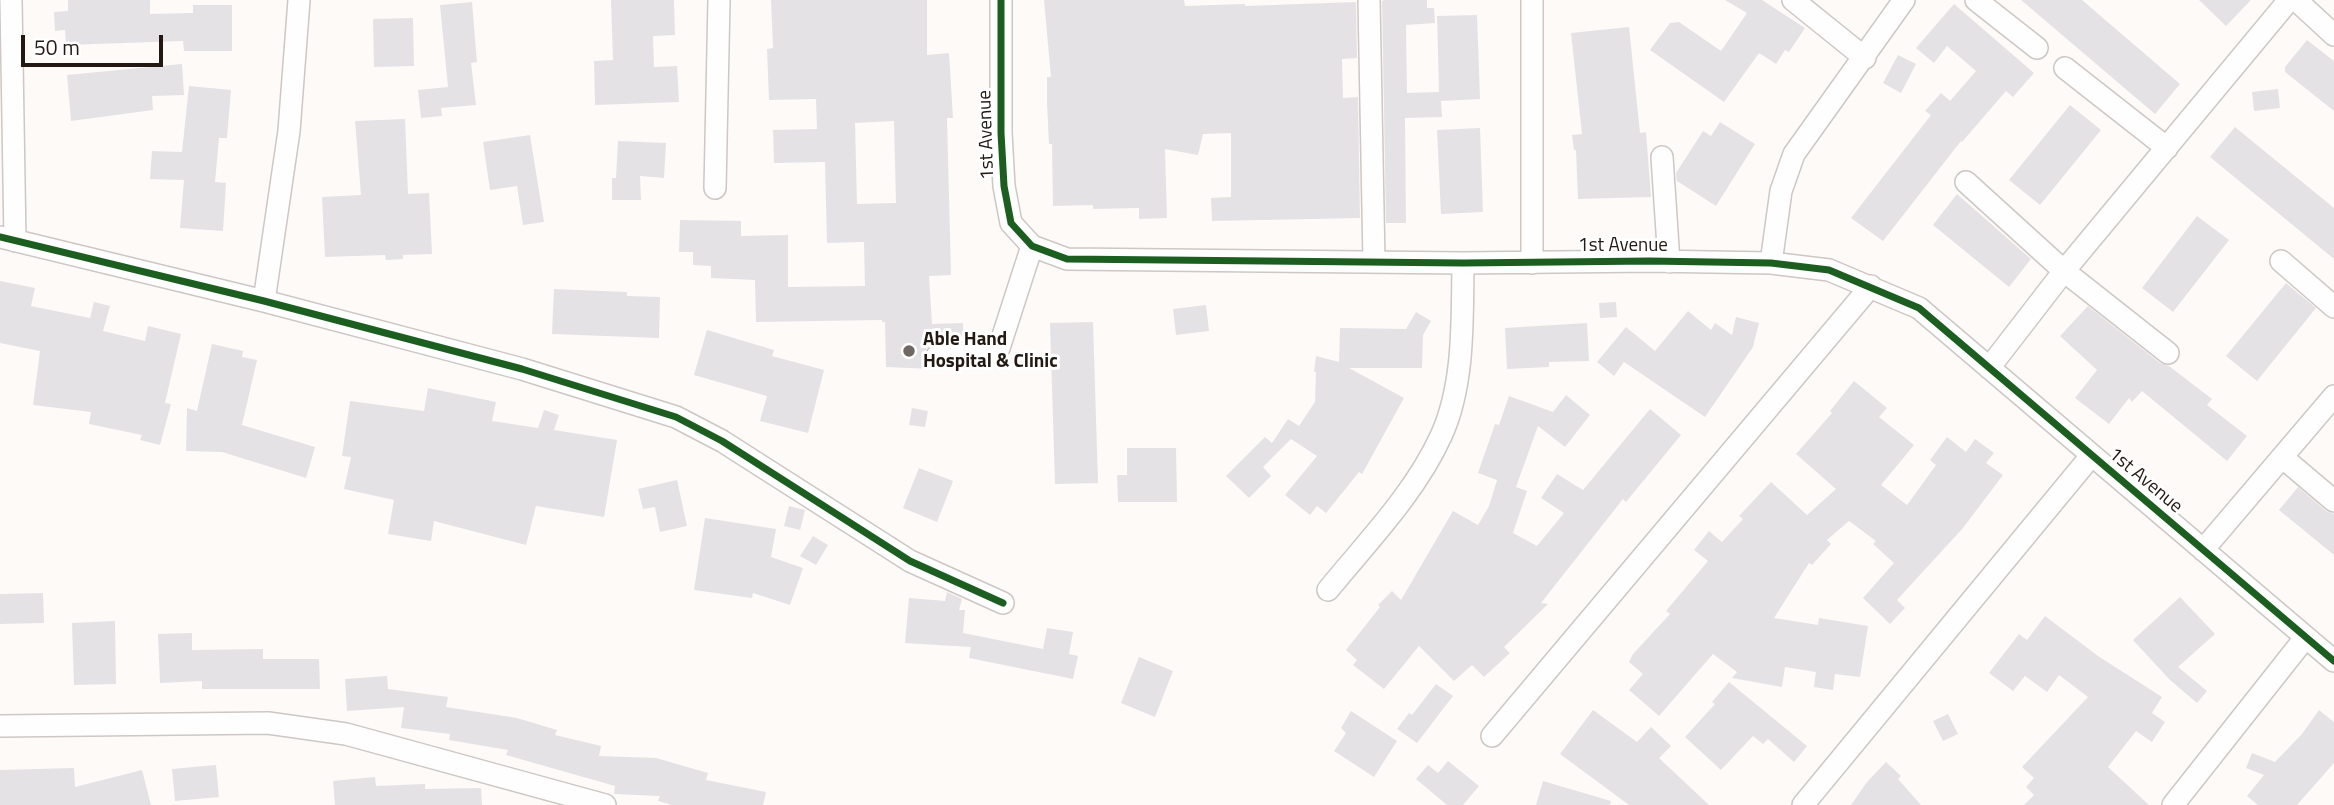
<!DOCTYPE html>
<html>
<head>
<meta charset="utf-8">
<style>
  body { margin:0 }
  #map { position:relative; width:2334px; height:805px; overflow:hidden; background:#fdfaf8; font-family:"Titillium Web",sans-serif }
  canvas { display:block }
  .scale { position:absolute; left:21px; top:35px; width:142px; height:32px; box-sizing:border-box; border:4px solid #231912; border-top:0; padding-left:9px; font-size:21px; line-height:24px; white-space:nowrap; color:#231912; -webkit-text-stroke:5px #fff; paint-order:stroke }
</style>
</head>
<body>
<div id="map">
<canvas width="2334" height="805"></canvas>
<div class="scale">50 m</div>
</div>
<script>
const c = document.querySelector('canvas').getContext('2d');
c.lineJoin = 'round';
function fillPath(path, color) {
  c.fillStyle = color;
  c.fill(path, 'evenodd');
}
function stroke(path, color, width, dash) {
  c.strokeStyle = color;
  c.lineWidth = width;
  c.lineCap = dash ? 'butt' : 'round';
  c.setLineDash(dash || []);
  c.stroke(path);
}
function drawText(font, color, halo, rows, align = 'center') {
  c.font = font + ' "Titillium Web",sans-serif';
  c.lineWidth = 6;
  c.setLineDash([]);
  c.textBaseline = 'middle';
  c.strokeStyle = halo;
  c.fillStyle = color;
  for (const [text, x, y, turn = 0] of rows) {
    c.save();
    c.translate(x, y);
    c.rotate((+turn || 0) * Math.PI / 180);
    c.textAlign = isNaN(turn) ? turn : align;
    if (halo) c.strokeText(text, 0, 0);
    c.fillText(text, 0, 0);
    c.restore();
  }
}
fillPath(new Path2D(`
  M68 0H150V14L193 13V5H232V51H184L183 41 66 45 65 30 55 31 54 12 68 11Z
  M611 0H674L675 35 653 36 654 67 677 66 679 102 595 105 594 61 613 60Z
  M771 0H927V55L949 53 953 118H947L951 275 929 276 932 324 963 323V340L934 342 929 346 925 351 924 358 932 369 886 367 885 322H882V320L756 322 755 280 711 278V266L693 265V252H679L680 220 741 221V236L788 235V287L865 286 864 242 827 243 825 162 774 163 773 130 817 129 816 99 769 100 767 49 773 48ZM894 121 896 203 857 204 855 123Z
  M1044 0H1184L1185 6 1245 4V6L1356 2 1357 58 1342 59 1343 98 1358 97 1360 218 1212 221 1211 198 1231 197V133L1203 134 1198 155 1165 149 1167 218 1139 219V208L1093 209V205L1053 206 1052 144H1049L1047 103V77H1051Z
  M1384 0H1427V8H1434L1435 23 1406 25 1407 93 1439 92 1437 16 1477 15 1480 99 1441 101 1442 117 1405 118 1406 223H1386L1382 1Z
  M1725 0H1762L1805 28 1789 52 1785 50 1776 64 1759 53 1724 102 1650 50 1670 23 1679 22 1721 51 1747 13Z
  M2021 0H2082L2180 84 2155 114Z
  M2199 0H2251L2226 26Z
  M472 2 477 62 471 63 476 105 441 108 442 116 421 118 418 90 448 87 440 5Z
  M1954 4 2034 73 2013 97 2006 91 1962 142 1961 141 1883 241 1851 218 1931 115 1925 111 1941 93 1950 101 1976 71 1947 46 1934 63 1916 48Z
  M413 18 414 66 374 67 373 19Z
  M1629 27 1640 133 1646 132 1651 197 1578 199 1576 150H1574L1572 135 1582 134 1571 33Z
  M2307 40 2334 61V111L2285 72V67Z
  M1898 55 1916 64 1901 93 1883 83Z
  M182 64 184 95 152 96 153 110 71 121 67 75Z
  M189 86 231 90 227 138H219L215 182 226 183 223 231 180 228 184 180 150 179 152 151 182 152Z
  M2278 89 2280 108 2254 111 2252 92Z
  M2070 105 2101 130 2040 205 2009 180Z
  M405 119 408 194 429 193 432 254 403 255V259L386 260 385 255 325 257 322 197 361 195 355 121Z
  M1720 122 1755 144 1716 206 1677 181 1676 173 1703 131 1711 136Z
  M2235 127 2334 208V259L2210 157Z
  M1480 128 1483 212 1441 214 1437 130Z
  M530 135 544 222 523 225 517 186 490 190 483 142Z
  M618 141 666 143 664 178 640 176 641 200H612V178H616Z
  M1957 194 2031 259 2009 287 1933 225Z
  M2197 216 2229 240 2173 312 2142 288Z
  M0 281 35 288 31 306 90 318 94 302 110 306 103 331 145 341 148 326 181 334 165 403 171 404 160 445 140 440 142 435 89 424 91 412 33 405 40 351 0 343Z
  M2286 283 2316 308 2257 381 2226 356Z
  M554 289 627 292V296L660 297 659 338 552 334Z
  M1616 302 1617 317 1600 318 1599 303Z
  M1206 305 1209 331 1176 335 1173 309Z
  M2088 306 2160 363 2169 366 2212 399 2207 405 2247 436 2227 461 2142 391 2132 402 2129 398 2109 424 2075 398 2097 370 2060 336Z
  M1688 311 1711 330 1715 323 1732 335 1736 317 1759 323 1753 347 1705 417 1624 362 1614 376 1597 362 1626 327 1655 351Z
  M1416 312 1431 321 1423 335 1422 368H1349L1404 398 1362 474 1359 472 1326 513 1317 506 1310 515 1285 495 1317 456 1291 439 1263 467 1271 476 1249 498 1226 476 1265 437 1272 443 1288 419 1299 426 1315 402 1316 372H1314L1316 356 1339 362 1340 328 1406 329Z
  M1093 322 1098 483 1055 484 1050 323Z
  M1587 323 1589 361 1549 362V367L1507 369 1505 328Z
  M707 330 774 350 772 356 824 370 808 433 760 421 767 396 694 375Z
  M212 344 243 351 242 357 257 360 242 425 315 447 306 478 222 452 186 451 187 408 197 411Z
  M1854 381 1887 408 1879 417 1914 445 1881 485 1907 505 1936 465 1930 460 1947 437 1966 452 1975 439 1994 453 1986 463 2003 475 1963 528 1897 600 1905 608 1890 624 1863 598 1894 563 1873 544 1876 541 1849 521 1827 540 1831 544 1812 565 1809 563 1774 618 1818 625 1819 618 1868 626 1860 677 1835 674 1833 690 1814 687 1816 672 1785 667 1782 687 1732 678 1737 672 1713 654 1659 716 1629 690 1643 674 1629 662 1633 654 1670 614 1666 611 1708 561 1694 550 1709 531 1722 542 1743 519 1739 516 1771 482 1807 515 1836 489 1796 454 1832 413 1830 411Z
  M428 388 496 402 492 421 538 428 544 410 559 415 554 430 617 440 604 517 536 506 526 545 434 521 431 541 388 534 394 500 344 489 351 457 342 456 350 401 424 411Z
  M1566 395 1590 415 1565 447 1538 426 1516 487 1527 491 1513 533 1537 546 1564 513 1541 498 1557 474 1583 490 1650 409 1681 435 1626 502 1623 499 1541 603 1548 604 1504 647 1510 653 1484 677 1472 665 1454 681 1419 646 1384 689 1353 665 1357 660 1346 650 1380 607 1378 605 1392 591 1401 600 1453 511 1478 525 1489 506 1497 480 1478 473 1495 424 1499 425 1509 396 1553 412Z
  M912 408 928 411 925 427 909 425Z
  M1127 448H1176L1177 502H1118L1117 475H1127Z
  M919 468 953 481 937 522 903 508Z
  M677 480 687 526 660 532 655 507 643 509 638 489Z
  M2298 487 2326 511 2334 514V555L2279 510Z
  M789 506 805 510 800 530 784 526Z
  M705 518 776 529 771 557 803 568 790 605 753 593 752 598 694 590Z
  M813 536 828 545 816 565 800 556Z
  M947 592 962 599 959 610H965L963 633 1043 649 1047 628 1073 632 1069 654 1078 656 1073 679 969 658 971 647 905 643 909 598 945 601Z
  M43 593 44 623 0 624V594Z
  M2180 597 2215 634 2178 667 2207 691 2197 703 2170 680 2133 640Z
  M2045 616 2098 656 2162 697 2152 713 2165 722 2152 742 2136 731 2108 767 2149 805H2024L2034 795 2026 787 2034 778 2022 767 2088 697 2059 675 2047 692 2025 676 2013 691 1989 673 2019 634 2027 640Z
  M115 621 116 684 74 685 72 623Z
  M192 633V650L263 649V659H319L320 689H202V681L160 683 158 634Z
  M1139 657 1173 671 1155 717 1121 703Z
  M387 676 388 689 448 697 446 707 517 718 557 730 555 735 601 746 599 756 656 758 708 773 706 780 766 792 763 805H672L658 801 660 796 614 794 615 786 506 755 508 750 449 740 450 734 401 728 404 707 347 711 345 679Z
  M1729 682 1807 746 1794 762 1768 739 1763 744 1753 736 1721 770 1685 737 1715 704 1712 702Z
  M1436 684 1453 696 1417 743 1397 729 1409 713 1412 715Z
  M1593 710 1637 742 1651 727 1671 746 1659 758 1709 805H1629L1560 754Z
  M2319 710 2334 722V763L2297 805H2258L2247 796 2264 775 2246 768 2252 753 2275 762 2302 734Z
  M1351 711 1397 741 1374 777 1334 751 1346 733 1341 728Z
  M1948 714 1958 734 1943 741 1933 721Z
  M1448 761 1479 786 1463 805H1447L1416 779 1428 765 1438 773Z
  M1886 762 1901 776 1898 779 1921 805H1851L1867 782Z
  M216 765 219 797 175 801 172 769Z
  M74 768 75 787 142 770 151 805H0V770Z
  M375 777 376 786 425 784V789L481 788 482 805H335L333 781Z
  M1543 781 1611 801 1610 805H1536Z`), '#e5e2e6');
const minor = new Path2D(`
  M11 0 15 241
  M1001 0V133L1004 186 1011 223 1032 246 1067 259 1463 263 1650 261 1771 263 1829 270 1919 308 2334 661
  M1369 0 1374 262
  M1532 0V263
  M1793 0 1865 58
  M1976 0 2037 48
  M2296 0 2334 35
  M2065 68 2167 148
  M1662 157 1669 262
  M1966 182 2064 271 2168 353
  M715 188 719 0
  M0 237 264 301 522 369 676 417 722 441 910 561 1003 603
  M2281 261 2334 307
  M1771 263 1781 191 1794 154 1904 0
  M264 301 289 131 299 0
  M937 356 992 351 999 348 1032 246
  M1989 368 2064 271 2289 0
  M2282 457 2334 501
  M2203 550 2334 396
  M1328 590C1368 541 1415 493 1441 436 1465 384 1462 318 1463 263
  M0 726 268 723 346 734 605 805
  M1492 736 1871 286
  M1803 805 2091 456
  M2173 805 2305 638`);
stroke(minor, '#cec7c3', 24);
stroke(minor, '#fffefe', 21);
stroke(new Path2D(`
  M1001 0V133L1004 186 1011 223 1032 246 1067 259 1463 263 1650 261 1771 263 1829 270 1919 308 2334 661
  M0 237 264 301 522 369 676 417 722 441 910 561 1003 603`), '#1b5e20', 7);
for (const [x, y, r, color] of [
  [909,351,7,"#6f6862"]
]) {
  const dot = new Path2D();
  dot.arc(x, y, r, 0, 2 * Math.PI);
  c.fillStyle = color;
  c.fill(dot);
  stroke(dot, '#fff', 2.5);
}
drawText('19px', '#231912', '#fff', [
  ["1st Avenue",987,135,-92],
  ["1st Avenue",1623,246],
  ["1st Avenue",2145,481,40]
]);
drawText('bold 19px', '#231912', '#fff', [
  ["Able Hand",923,340],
  ["Hospital & Clinic",923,362]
], 'left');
</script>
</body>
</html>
